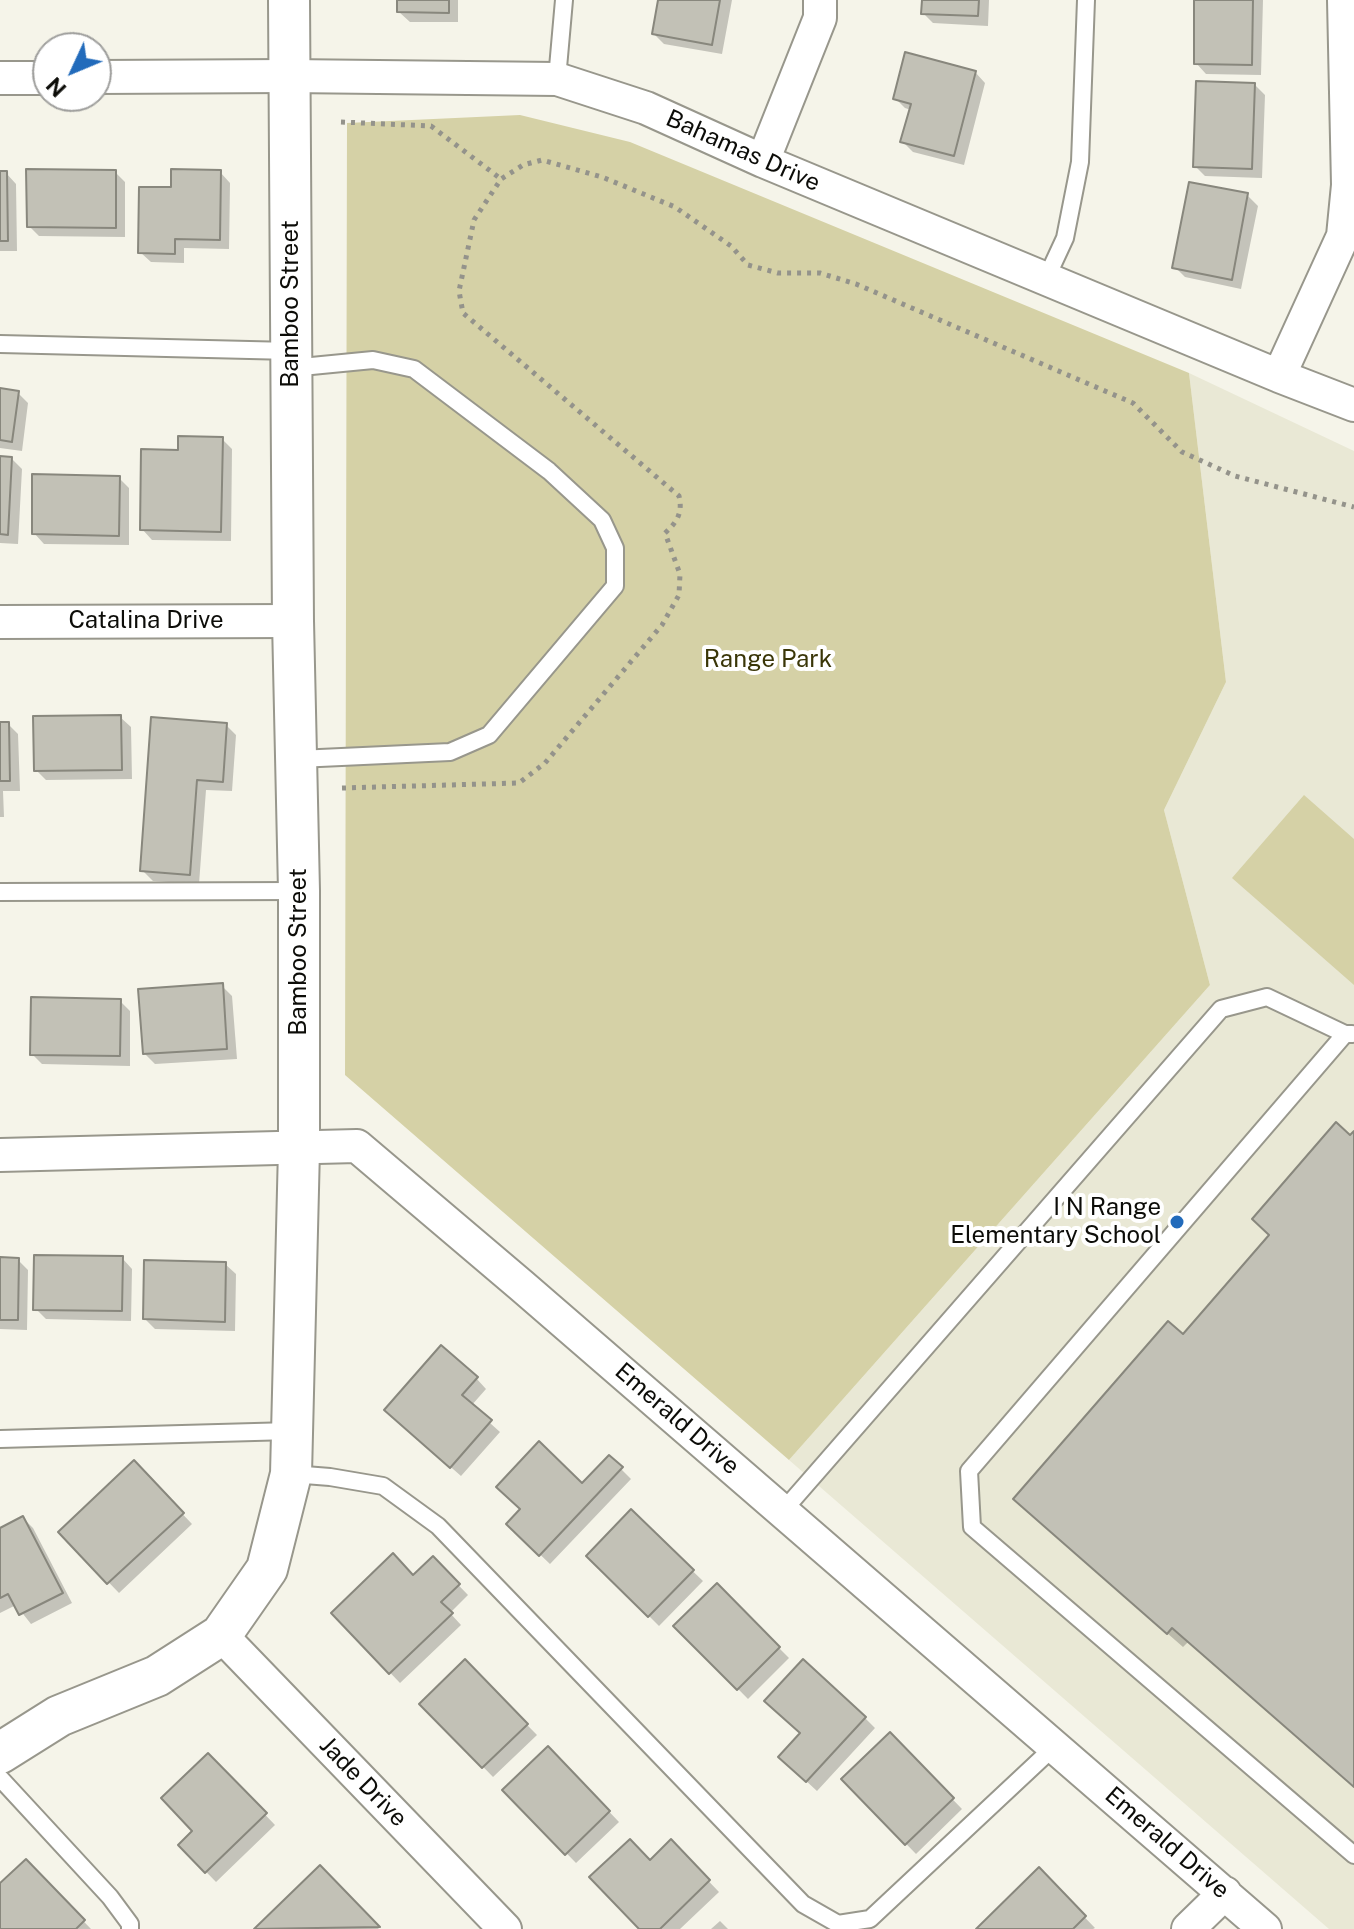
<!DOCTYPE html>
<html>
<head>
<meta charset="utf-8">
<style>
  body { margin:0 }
  #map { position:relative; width:1354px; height:1929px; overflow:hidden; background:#f5f4e9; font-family:"Public Sans",sans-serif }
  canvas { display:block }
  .north { position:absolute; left:32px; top:32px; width:80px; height:80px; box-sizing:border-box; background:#fff; border:2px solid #9e9e9c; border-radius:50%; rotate:226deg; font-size:22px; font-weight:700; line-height:32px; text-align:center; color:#0c0c08 }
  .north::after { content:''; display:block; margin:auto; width:28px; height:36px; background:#226bbb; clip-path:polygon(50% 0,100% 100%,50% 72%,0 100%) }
</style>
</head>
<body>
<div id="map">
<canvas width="1354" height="1929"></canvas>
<div class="north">N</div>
</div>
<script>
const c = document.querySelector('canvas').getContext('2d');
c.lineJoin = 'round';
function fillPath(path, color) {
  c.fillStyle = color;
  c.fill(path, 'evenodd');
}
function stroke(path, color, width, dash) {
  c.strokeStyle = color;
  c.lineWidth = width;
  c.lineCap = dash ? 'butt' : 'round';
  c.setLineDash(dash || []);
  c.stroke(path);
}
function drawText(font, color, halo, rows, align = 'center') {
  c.font = font + ' "Public Sans",sans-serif';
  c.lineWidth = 8;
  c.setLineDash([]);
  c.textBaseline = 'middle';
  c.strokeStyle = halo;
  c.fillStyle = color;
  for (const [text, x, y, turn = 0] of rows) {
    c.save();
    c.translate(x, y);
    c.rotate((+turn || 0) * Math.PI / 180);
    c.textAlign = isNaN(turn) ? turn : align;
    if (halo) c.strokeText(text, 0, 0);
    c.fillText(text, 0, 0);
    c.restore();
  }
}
fillPath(new Path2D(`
  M1189 373 1354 451V1929H1329L789 1460 1210 985 1164 810 1226 682Z`), '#e9e8d5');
fillPath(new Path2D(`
  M520 115 630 142 1189 373 1226 682 1164 810 1210 985 789 1460 345 1075 347 123Z
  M1304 795 1354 839V985L1232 878Z`), '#d5d1a6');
fillPath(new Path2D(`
  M399 0H458V22H410L399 12Z
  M660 0H732L722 54 664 44 654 34Z
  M924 0H989L988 26 933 23 923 13Z
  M1196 0H1263L1261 75 1206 74 1196 63Z
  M975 72 985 83 964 165 913 152 903 142 911 110 905 108 895 98Z
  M1254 84 1265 95 1262 178 1205 176 1195 166Z
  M115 172 125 182V237L39 236 29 226Z
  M220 172 230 183 229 249 184 248V263L151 262 140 252Z
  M0 173H6L16 184 17 251H0Z
  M1247 195 1258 206 1241 289 1185 277 1175 267Z
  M0 390 18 393 28 403 22 451 0 448Z
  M222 439 232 449 231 541 152 540 142 529 180 452Z
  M0 458 12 459 22 469 18 544 0 543Z
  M119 478 129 488V545L44 544 34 533Z
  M120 717 131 727 132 779 46 780 36 770Z
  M0 724H8L18 734 20 791H3L4 817H0Z
  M226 725 236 735 232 791 206 790 199 884 153 881 142 870Z
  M222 986 232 996 237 1059 155 1064 144 1053Z
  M120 1001 130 1011V1066L42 1064 32 1054Z
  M1354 1134V1787L1189 1641 1183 1647 1031 1514 1271 1236Z
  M122 1258 132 1269 131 1321 46 1319 36 1309Z
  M0 1259 18 1260 28 1270 27 1330 0 1329Z
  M225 1264 236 1274 235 1331 155 1329 145 1319Z
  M476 1378 486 1389 471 1406 500 1432 461 1476 397 1420Z
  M609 1457 631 1479 550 1564 508 1524 582 1485Z
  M134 1463 192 1524 119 1593 60 1532Z
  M631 1512 703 1581 659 1626 589 1556Z
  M23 1518 33 1528 72 1603 31 1624 16 1605 0 1613V1530Z
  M433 1559 468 1595 450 1613 461 1625 400 1683 333 1613 414 1577Z
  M717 1586 789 1658 748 1699 676 1626Z
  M465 1662 537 1735 493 1777 422 1704Z
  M865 1718 875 1728 817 1791 791 1767 802 1733Z
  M890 1735 962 1809 916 1854 844 1780Z
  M548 1748 619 1822 576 1863 505 1790Z
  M208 1755 275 1825 216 1882 180 1845 195 1831Z
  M671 1842 719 1892 680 1929H642L650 1862Z
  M26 1862 91 1929H0V1886Z
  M320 1868 379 1929H257Z
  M1039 1870 1095 1928 1093 1929H978Z
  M720 1921 728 1929H711Z`), '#0003');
const building = new Path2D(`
  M397 0H449V13L397 12Z
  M658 0H720L712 45 652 34Z
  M922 0H979L978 16 921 14Z
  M1194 0H1253L1252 65 1194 64Z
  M905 52 976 71 954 156 900 142 911 104 893 99Z
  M1196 81 1255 83 1252 169 1193 167Z
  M26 169 116 170V228L27 227Z
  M171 169 221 170 220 240 175 239V254L138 253 139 187H171Z
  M0 171H7L8 241H0Z
  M1189 182 1248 193 1232 280 1172 268Z
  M0 388 19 391 12 442 0 440Z
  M178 436 223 437 221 532 140 530 141 449 178 450Z
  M0 456 12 457 8 535 0 534Z
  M32 474 120 476 119 536 32 534Z
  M121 715 122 770 34 771 33 716Z
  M151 717 227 723 223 782 197 780 190 875 140 871Z
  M0 722H9L10 781H0Z
  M223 983 227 1049 143 1054 138 989Z
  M31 997 121 999 120 1056 30 1055Z
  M1336 1122 1350 1135 1354 1131V1787L1172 1628 1167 1634 1013 1499 1168 1321 1183 1334 1269 1235 1252 1219Z
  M34 1255 123 1256 122 1311 33 1310Z
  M0 1257 19 1258 18 1320H0Z
  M144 1260 226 1262 225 1322 143 1319Z
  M441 1345 478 1377 462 1395 492 1420 450 1468 384 1410Z
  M539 1441 582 1483 609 1455 623 1467 539 1556 506 1524 520 1509 496 1487Z
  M134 1460 184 1513 107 1584 58 1532Z
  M631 1509 694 1570 648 1617 586 1556Z
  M23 1516 63 1593 19 1615 8 1594 0 1598V1528Z
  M393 1553 413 1575 433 1556 460 1584 441 1602 453 1613 389 1674 331 1613Z
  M717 1583 780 1647 737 1690 673 1626Z
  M465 1659 528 1724 482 1768 419 1704Z
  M803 1659 866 1717 806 1782 778 1757 800 1733 764 1701Z
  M890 1732 954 1798 905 1845 841 1779Z
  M548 1746 610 1811 565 1855 502 1790Z
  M208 1753 267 1813 205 1873 178 1845 192 1831 161 1798Z
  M630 1839 650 1860 671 1839 710 1880 660 1929H639L589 1877Z
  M26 1859 85 1920 76 1929H0V1883Z
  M320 1865 380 1927 254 1929Z
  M1039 1867 1086 1916 1073 1929H976Z`);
fillPath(building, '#c2c1b6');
stroke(building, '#88877d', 2);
const service = new Path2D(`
  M557 79 564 0
  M1046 279 1065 238 1080 162 1086 0
  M0 344 291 351
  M291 368 373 360 414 369 549 471 602 520 615 548V586L489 735 450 752 298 759
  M0 892 297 891
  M1345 1034 969 1471 972 1527 1354 1855
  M0 1439 291 1431
  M292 1474 330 1477 383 1486 438 1526 803 1904 838 1924 870 1919 1055 1746
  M783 1511 1221 1009 1267 997 1345 1034H1352
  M0 1778 110 1897 130 1924V1929`);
const minor = new Path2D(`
  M96 77 289 76 557 79 646 108 763 161 1279 376 1354 405
  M0 78H48
  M763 161 820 18V0
  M1279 376 1343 236 1348 185 1344 0
  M0 622 293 621
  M0 1155 357 1146 522 1286 1265 1929
  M221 1635 505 1929
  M1188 1929 1225 1893`);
const tertiary = new Path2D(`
  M0 1753 59 1716 157 1676 221 1635 267 1569 291 1474 299 1149V891L293 621 289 0`);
stroke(service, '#98978c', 20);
stroke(minor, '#98978c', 36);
stroke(tertiary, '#98978c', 44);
stroke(new Path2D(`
  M341 122 431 126 501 179
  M342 788 519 783 545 763 662 625 679 595 680 574 665 533C677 522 683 513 679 496L463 313 459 291 474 220 501 179 523 165 542 160 602 177 675 207 731 246 748 265 778 273H820L856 284 1133 403 1182 452 1235 476 1354 507`), '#94938b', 5, [4, 6]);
stroke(service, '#fff', 16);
stroke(minor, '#fff', 32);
stroke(tertiary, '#fff', 40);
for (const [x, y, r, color] of [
  [1177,1222,8,"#226bbb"]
]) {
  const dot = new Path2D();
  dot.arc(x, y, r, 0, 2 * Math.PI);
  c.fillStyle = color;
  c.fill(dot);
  stroke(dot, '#fff', 3);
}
drawText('24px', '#0c0c08', '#fff', [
  ["Bahamas Drive",743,151,24],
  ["Bamboo Street",291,304,-90],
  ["Catalina Drive",146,621],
  ["Bamboo Street",299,952,-90],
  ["Emerald Drive",677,1419,41],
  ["Jade Drive",363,1782,46],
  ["Emerald Drive",1167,1843,41]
]);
drawText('24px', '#3a3608', '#fff', [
  ["Range Park",768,660]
]);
drawText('24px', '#0c0c08', '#fff', [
  ["I N Range",1161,1208],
  ["Elementary School",1161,1236]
], 'right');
</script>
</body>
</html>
